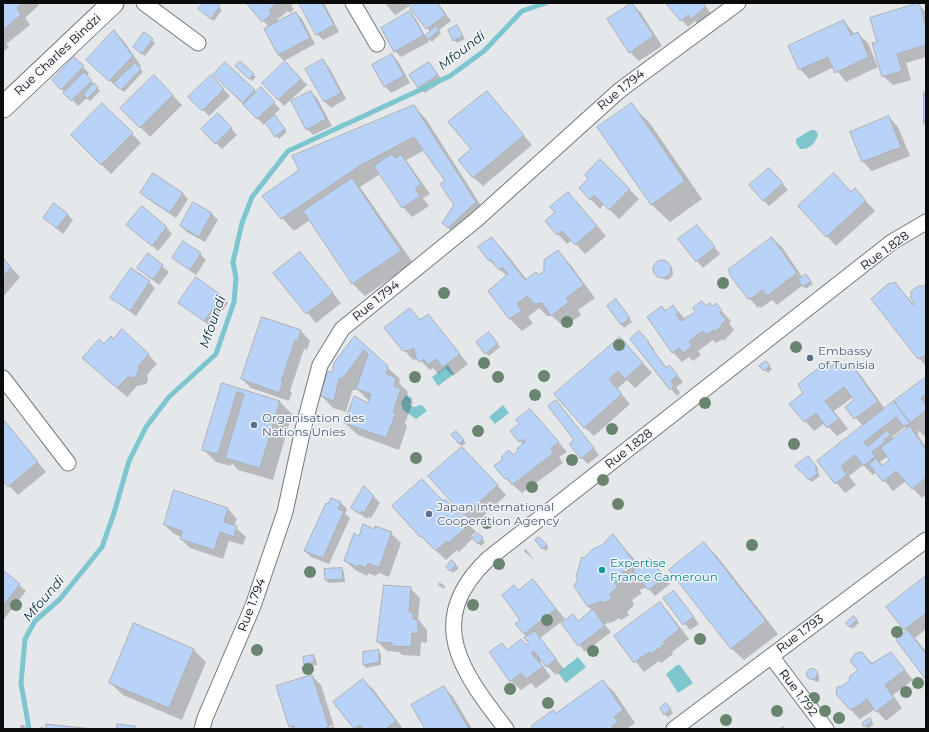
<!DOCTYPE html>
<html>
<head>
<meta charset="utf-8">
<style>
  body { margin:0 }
  #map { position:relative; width:929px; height:732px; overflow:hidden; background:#e5e8eb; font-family:Montserrat,sans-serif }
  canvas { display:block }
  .frame { position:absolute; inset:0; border:4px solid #0b0c0d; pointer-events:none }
</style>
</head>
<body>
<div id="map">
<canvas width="929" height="732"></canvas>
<div class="frame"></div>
</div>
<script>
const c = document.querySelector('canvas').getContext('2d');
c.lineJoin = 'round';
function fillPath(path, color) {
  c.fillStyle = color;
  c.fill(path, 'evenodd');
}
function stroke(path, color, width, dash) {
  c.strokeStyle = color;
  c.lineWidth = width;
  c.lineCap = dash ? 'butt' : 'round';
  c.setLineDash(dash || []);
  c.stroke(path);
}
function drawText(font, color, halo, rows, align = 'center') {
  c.font = font + ' Montserrat,sans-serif';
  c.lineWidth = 3;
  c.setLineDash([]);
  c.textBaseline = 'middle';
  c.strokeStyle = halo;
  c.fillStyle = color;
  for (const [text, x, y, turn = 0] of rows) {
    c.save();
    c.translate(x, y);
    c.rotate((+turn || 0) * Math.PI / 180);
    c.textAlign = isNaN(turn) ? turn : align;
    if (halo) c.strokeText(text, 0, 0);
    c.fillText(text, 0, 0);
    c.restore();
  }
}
fillPath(new Path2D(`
  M811 130H815L818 134C816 143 809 150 800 149L796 143V139Z
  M448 365 454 374 438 386 432 377Z
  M406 395 412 398 410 404C413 410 417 405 422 405L427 411 416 419 403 410 401 402Z
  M503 405 509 413 495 424 489 417Z
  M578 657 586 667 566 683 558 673Z
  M677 665H680L693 683 678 693 666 674Z`), '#7ec6ce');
fillPath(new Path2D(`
  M3 3H38L39 5 25 18 30 25 6 44 9 47 3 52Z
  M204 3H214L222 10 214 21 202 12Z
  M250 3H295L291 6 294 9 290 13 288 11 277 20 279 22 296 13 302 19 315 44 284 61 278 55 269 27 248 4Z
  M300 3H324L339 32 323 40 317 34Z
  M385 3H414L395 15Z
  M419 3H438L451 21 439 30 441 33 432 42 427 37 429 42 401 57 395 51 410 12 416 19 426 37 431 33 412 8Z
  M667 3H703L711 14 698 24 695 21 688 27Z
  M632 4 641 13 662 46 639 61 630 52Z
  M919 5 926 12V57L906 63 911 80 893 85 883 76 878 42Z
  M844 21 855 35 858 34 868 43 878 67 846 82 834 67 809 79 800 69Z
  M457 27 465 39 457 43 449 31Z
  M114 31 123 40 141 66 139 68 143 72 124 92 120 88 119 89 97 69Z
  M145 34 155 43 145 56 137 50Z
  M392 55 398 61 410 83 391 93 385 86 374 65Z
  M74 58 89 73 86 76 100 91 90 101 87 98 78 106 53 80Z
  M322 61 329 67 346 99 331 108 325 102 306 69Z
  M240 62 256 77 252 81 236 66Z
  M225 63 257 93 261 89 280 109 274 115 287 132 279 139 266 122 264 125 220 81Z
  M429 63 443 81 425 93 418 87Z
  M291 68 307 85 284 106 263 83Z
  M154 76 182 105 150 137 122 108Z
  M211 76 230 96 209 116 190 97Z
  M311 92 317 98 332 126 313 135 307 129 293 102Z
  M487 92 532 145 483 186 473 177 472 149Z
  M102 104 141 143 111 174 72 135Z
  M631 105 649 122 702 199 670 222 652 205 598 128Z
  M413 106 426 119 487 215 455 235 443 223 455 205 447 181 425 150 406 160 430 194 423 198 429 206 412 217 403 207 380 174 374 178 360 187 413 263 365 296 353 284 310 220 294 231 282 218Z
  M218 114 237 135 222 149 202 129Z
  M889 117 898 127 910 156 872 171 863 162 851 132Z
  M600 160 639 199 619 219 604 204 600 209 580 188 590 179Z
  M775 175 788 190 769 206 763 200Z
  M855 190 875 211 836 246 799 206 851 193Z
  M142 193H182L188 199 176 218 148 199Z
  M577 203 606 236 585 254 572 240 567 244 546 221Z
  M193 204 212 214 218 220 205 242 187 232 181 226Z
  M67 214 73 220 63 234 44 218Z
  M128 225 166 227 172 234 158 251Z
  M697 226 720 254 703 268 679 240Z
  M492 238 504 251 527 280 539 276 545 271 558 252 570 264 595 298 578 310 581 315 564 327 552 316H547L539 308 528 317 533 323 522 331 510 319 489 292 507 276 490 261 480 247Z
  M772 238 782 247 803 278H808L813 284 806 289 803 285 777 305 772 300 761 308 760 306 758 308 749 298Z
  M300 253 341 303 316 323 274 273Z
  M200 254 206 260 196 275 173 258Z
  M148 255 169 272 159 285 138 268Z
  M3 259 20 277 3 297Z
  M665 262 672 267 673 274 671 278 666 280 657 275 653 267 656 263Z
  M149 282 155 288 136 316 112 298Z
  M895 283 914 305 923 288H926V366L919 358 891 286Z
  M221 297 228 303 211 327 180 302Z
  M619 303 632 322 624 328 608 306Z
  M716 305 731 321 729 323 734 330 724 341 723 339 716 343 713 340 698 351 701 355 693 361 689 357 682 362 673 352 648 317 662 308 666 311 673 306 685 319 706 307H714Z
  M410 309 421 321 428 315 468 364 453 376 445 368 438 374 433 368 430 370 419 359 413 360 404 350Z
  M263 318 301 331 310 341 307 350 304 349 290 391 292 393 289 401 251 388 242 379Z
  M492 336 500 347 489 356 486 353Z
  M355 338 400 379 399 383 408 392 407 396 413 402 405 423 407 426 399 450 358 435 345 423 368 404 369 401 357 389 352 391 346 412 333 408 321 395Z
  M620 338 652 373 635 388 627 380 617 389 630 404 594 436 584 427Z
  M631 339H645L654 349 653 350 667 368 675 372 683 382 676 387 680 393 677 396Z
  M114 340 148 354 157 364 147 375 148 380 146 384 137 386 127 397 93 367 105 345Z
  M765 362 772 369 768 373 761 366Z
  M850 363 859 373 885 409 926 378V437L916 429 919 433 917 434 926 447V494L922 498 906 481 893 491 877 472 873 475 863 465 849 476 856 485 845 493 818 461 863 426 846 407 856 400 853 397 834 411 848 429 837 436 825 423 814 431 790 404 831 367H845ZM905 427 907 429 894 439 892 437ZM888 456 890 460 883 466 880 462Z
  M222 385 279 401 292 414 273 480 238 470 232 463 231 466 216 462 203 449Z
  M562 408 599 455 588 464 582 458Z
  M3 419 46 472 18 495 3 479Z
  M539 420 567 452 559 457 563 463 522 493 506 479 513 456 520 451 523 445 520 441Z
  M459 435 466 443 462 446 459 444Z
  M472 457 506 495 474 525 465 515Z
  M810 460 819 470 817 471 820 476 812 482 797 466Z
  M365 488 380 503 371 518 368 517 367 519 352 508Z
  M332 499 341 503 347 509 345 514 350 518 329 564 311 557 305 551Z
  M445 500 476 532 471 536 473 538 459 552 457 550 446 560 420 536Z
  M228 509 237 519 234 526 246 537 243 545 229 541 223 559 190 548 181 539V537L174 534 165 525Z
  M374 530 391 533 401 543 389 577 380 573 375 576 368 573 367 576 355 570 345 560Z
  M478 534 485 542 481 546 474 538Z
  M613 535 640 566 650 559 670 584 655 596 647 587 639 590 642 593 632 600 634 605 627 612 629 615 621 620 619 618 613 622 604 624 611 632 585 652 562 624 579 622 593 611 587 606 579 579 584 559 603 546Z
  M542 541 549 548 545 551 543 548Z
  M704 544 717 556 778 634 744 660 731 648Z
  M526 549 528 552 534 560 524 551Z
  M452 561 459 568 453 573 448 567Z
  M342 569 344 572 345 582 328 583 326 580Z
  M3 571 26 591 4 619 3 618Z
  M926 578V629L915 638 926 651V678L907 632 905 629Z
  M533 581 565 619 540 638 564 669 556 675 542 661 540 662 551 677 536 688 531 683 521 690 511 681 491 653 507 651 526 646 530 643 524 634 519 591Z
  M439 582 445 586 444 589 438 585Z
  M410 588 420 598 418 619 427 630V643L421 642 420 656 402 655 399 652 387 651 378 642Z
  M674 592 699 624 690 630 665 599Z
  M660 603 669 613 689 639 672 652 673 654 661 663 659 661 644 672 616 636Z
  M854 617 859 623 852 629 847 623Z
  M194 650 206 662 182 720 123 695 110 683Z
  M378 651 381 654V665L366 668 364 665Z
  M862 653 873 664 891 653 913 680 893 695 902 708 886 721 875 709 860 719 850 709V682L859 670Z
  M313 656 316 659 317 665 308 666 305 663Z
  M812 669 819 675V681L816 682 807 675 808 672Z
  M312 676 321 685 335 729H326L334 726 333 725 319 729H292L290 726Z
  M363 680 373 689 403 729H355L335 702Z
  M603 681 615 693 635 723 627 729H534Z
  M444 687 453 697 472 729H426Z
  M669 707 673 713 668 717 665 714Z
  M870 719 874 724 868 729 865 726Z
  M20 725H24L27 729H21Z
  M783 726 785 729H779Z`), '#0003');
stroke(new Path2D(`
  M29 729 21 683 25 639 35 621 60 599 102 547 114 513 129 461 146 427 169 397 216 354 234 302 236 278 233 262 242 223 252 197 288 151 450 76 484 51 522 11 546 3`), '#7ec6ce', 5);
const building = new Path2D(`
  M3 3H22L17 8 21 15 3 30Z
  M203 3H216L220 6 211 19 198 9Z
  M248 3H277L269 10 272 14 262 22 247 4Z
  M299 3H322L334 25 316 35Z
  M417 3H437L446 15 426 29 410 8Z
  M632 3 654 36 629 53 607 19Z
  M666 3H703L706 7 691 19 688 15 681 21Z
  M919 3 926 26V45L897 54 902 71 882 77 872 43 877 42 870 18Z
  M410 11 424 35 394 52 381 28Z
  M296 12 310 38 278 55 264 29Z
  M844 20 851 35 858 32 869 57 835 73 828 57 799 70 788 46Z
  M457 25 463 36 453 41 448 30Z
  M436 26 439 30 428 40 425 36Z
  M114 30 133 56 109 81 86 60Z
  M144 32 153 39 142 54 133 47Z
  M392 54 404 76 384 87 372 65Z
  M74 57 84 66 61 90 52 80Z
  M323 59 341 93 324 102 305 69Z
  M240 61 254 74 249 79 235 66Z
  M285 61 301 79 278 100 262 83Z
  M225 62 255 90 243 103 213 75Z
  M429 62 438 75 418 88 409 75Z
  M135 63 141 69 121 90 114 83Z
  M84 72 92 81 71 101 63 93Z
  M154 75 173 95 140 128 120 108Z
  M211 75 224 89 202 111 188 97Z
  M94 83 98 88 87 99 83 95Z
  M261 87 275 102 257 119 243 105Z
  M311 91 326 119 306 130 291 101Z
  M487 91 524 135 473 178 458 160 471 149 448 122Z
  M924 92H926V124H924Z
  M102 103 133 133 101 165 71 135Z
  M632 103 685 181 651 205 597 127Z
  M414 105 476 202 448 228 442 223 454 205 440 184 445 181 414 137 361 165 281 219 262 196 299 170 292 156Z
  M218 113 232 128 215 144 201 129Z
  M275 115 285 129 275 137 265 122Z
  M889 116 901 147 862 162 850 132Z
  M392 154 395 158 401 154 421 184 415 189 420 196 402 208 374 166Z
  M600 159 630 189 609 210 594 195 590 200 579 188 588 179 585 175Z
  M769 168 783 183 763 201 749 185Z
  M153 173 183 193 170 213 140 193Z
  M834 173 851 192 855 188 866 201 826 237 798 206Z
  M352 178 401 251 352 284 303 211Z
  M568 192 597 226 575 245 562 231 557 235 545 221 555 212 550 207Z
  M193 202 212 213 199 237 180 226Z
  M54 203 68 214 57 228 43 218Z
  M142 206 167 227 152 246 126 225Z
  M697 225 715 247 696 262 678 239Z
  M492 237 525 280 536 272 539 275 544 271V260L558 250 584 285 566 298 569 302 551 316 542 303 534 304 527 296 517 304 522 311 509 319 488 291 508 274 502 267 499 270 491 260 489 261 478 247Z
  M772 237 797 273 767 296 762 290 751 299 750 298 748 299 729 274 730 272 728 270Z
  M183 241 201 253 190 270 172 258Z
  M300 252 333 293 306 314 273 273Z
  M148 253 163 265 153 280 137 268Z
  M3 258 11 267 3 277Z
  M653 269a9 9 0 1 1 18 0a9 9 0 1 1-18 0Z
  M131 268 150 281 130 311 110 298Z
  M806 274 811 281 803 287 798 280Z
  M196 277 222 296 204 321 178 303Z
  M895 282 913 305 914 303 910 297 912 295 910 292 920 285 922 287 925 285 926 287V355L918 359 871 299 889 283 891 284Z
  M616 299 630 318 621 325 607 306Z
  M702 301 706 306 710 303 713 306 716 303 722 311 720 313 726 320 721 324 722 326 714 332 713 330 706 335 703 331 689 341 692 346 683 353 679 348 672 353 647 317 662 306 665 311 673 305 679 313 676 314 681 321 695 312 693 308Z
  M410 308 420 320 428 314 460 354 443 367 436 359 428 365 424 359 419 362 416 358 414 348 410 350 403 351 384 328Z
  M262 317 301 330 298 341 295 340 281 382H283L279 393 241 379Z
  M122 329 149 354 138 366 139 370 137 375 133 378 128 377 117 388 82 358 99 339 104 344 111 336 113 339Z
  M639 331 649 342 648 343 666 368 669 365 678 375 671 381 674 386 670 390 630 339Z
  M489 332 498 344 485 354 476 342Z
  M355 336 388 366 386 374 396 378 394 386 401 389 393 412 396 413 386 438 344 423 354 396 368 403 371 394 356 389 368 354 364 350 344 377 339 379 334 401 320 396 328 371 332 373 334 363Z
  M620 337 643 363 625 379 618 371 609 379 622 394 584 428 554 394Z
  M839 360 845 366 850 362 878 402 854 419 845 407 854 400 844 387 825 401 839 419 827 428 816 413 804 422 789 404 803 393 798 384 827 361 831 366Z
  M766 361 770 366 764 371 759 366Z
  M926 377V394L921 398 926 405V410L910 423 894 401Z
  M222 383 280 401 260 468 225 458 244 394 237 392 218 454 202 450Z
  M556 400 594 448 581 459 569 444 574 440 548 406Z
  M894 401 910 423 904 427 896 417 864 442 868 447 887 430 891 435 884 440 885 442 872 452 875 457 863 466 855 455 841 466 847 475 835 484 817 461Z
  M530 409 559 442 551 448 554 453 512 485 507 478 505 479 494 466 503 459 501 457 509 450 513 455 518 451 517 449 525 442 523 439 519 442 510 431 519 424 516 420Z
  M3 419 38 462 8 487 3 480Z
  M910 426 926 450V478L912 489 896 471 883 482 869 464 876 458 882 466 889 460 881 448Z
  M456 431 464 440 459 444 451 435Z
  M462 447 498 485 464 516 428 476Z
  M808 456 817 467 815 468 818 473 809 480 795 466Z
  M422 479 443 501 445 499 467 522 462 526 465 528 449 543 447 541 436 551 421 536 420 537 392 506Z
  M364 486 374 496 364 513 362 511 360 514 351 508Z
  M174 490 228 508 224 522 237 526 234 537 220 532 214 550 180 539 182 531 164 525Z
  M331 498 341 502 338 509 344 511 323 558 304 551 326 503 328 504Z
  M363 524 374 529 375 526 392 532 379 568 368 563 366 568 359 565 358 567 344 561 354 533 359 536Z
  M478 533 483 538 478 544 472 538Z
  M613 534 635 563 630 569 622 572 625 575 615 582 617 587 610 594 612 597 608 601 602 603 601 601 595 604 587 606 574 586 578 579 576 577 582 557 584 558 593 549 602 545Z
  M539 537 547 545 542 549 535 540Z
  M704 542 766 621 731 649 669 570Z
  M650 558 665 578 648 590 633 571Z
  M452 560 456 565 450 571 446 567Z
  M342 568 343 579 325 580 324 569Z
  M3 570 20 584 3 606Z
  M926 576V613L904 630 886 607Z
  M533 579 556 609 524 634 515 624 520 620 502 595 514 585 518 590Z
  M384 585 411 587 409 612H413V619L418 620V634L412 633 411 647 392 646V643L377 642Z
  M674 591 694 617 683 625 663 598Z
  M660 602 680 629 663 642 665 644 651 654 649 652 634 663 614 636Z
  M593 609 605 626 578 646 561 623 573 614 578 621Z
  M854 616 857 620 849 627 846 623Z
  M134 623 194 649 169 708 109 683Z
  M908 630 926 654V680L896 640Z
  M535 631 556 659 546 667 534 651 531 653 543 667 526 679 521 673 510 682 489 652 502 643 507 650 521 639 526 645 529 643 524 638Z
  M379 650V662L363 665V652Z
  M862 652 871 664 891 652 905 670 885 685 894 698 876 712 867 699 858 706 850 710 836 694 837 687 842 686 849 681 850 676 858 670 850 661 855 654Z
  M314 655V662L304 664 303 657Z
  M806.5 674a5.5 5.5 0 1 1 11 0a5.5 5.5 0 1 1-11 0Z
  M312 675 329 727 323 729H295L294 725 289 727 276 686Z
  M363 679 396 721 386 729H363L360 725 354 729 333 702Z
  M603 680 623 710 614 717 618 722 612 726 614 729H533L531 726 553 710 556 713Z
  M444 686 469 729H425L411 705Z
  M666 703 671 709 664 715 660 708Z
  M870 718 872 721 864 727 862 723Z
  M46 724 92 729H41V727L46 729Z
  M117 724 135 726V729H117Z`);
fillPath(building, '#b9d3f8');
stroke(building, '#acafb2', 1);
const street = new Path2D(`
  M144 3 198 43
  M353 3 377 44
  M3 378 68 463
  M771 656 826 729
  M202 729 205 718 253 606 285 512 303 429 320 365 342 329 476 220 620 90 738 3
  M506 729C462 672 423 621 488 559L892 242 926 222
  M674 729 926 540`);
const secondary = new Path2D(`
  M3 107 113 3`);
stroke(street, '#75777a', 17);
stroke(secondary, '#75777a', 23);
stroke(street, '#fff', 15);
stroke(secondary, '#fff', 21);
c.fillStyle = '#698570';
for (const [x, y] of [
  [723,283],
  [444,293],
  [567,322],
  [619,345],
  [796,347],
  [484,363],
  [544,376],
  [415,377],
  [498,377],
  [535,395],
  [705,403],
  [612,429],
  [478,431],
  [794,444],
  [416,458],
  [572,460],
  [603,480],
  [532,487],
  [618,504],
  [487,523],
  [752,545],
  [499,564],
  [310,572],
  [16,605],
  [473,605],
  [547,620],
  [897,632],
  [700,639],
  [257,650],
  [593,651],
  [308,669],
  [918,683],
  [510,689],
  [906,692],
  [814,698],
  [548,703],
  [777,711],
  [825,711],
  [839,718],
  [726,720]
]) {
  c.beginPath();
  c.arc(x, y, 6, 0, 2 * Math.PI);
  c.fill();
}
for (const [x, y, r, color] of [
  [810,358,4,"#5c6f8a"],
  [254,425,4,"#5c6f8a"],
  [429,514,4,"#5c6f8a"],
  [602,570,4,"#0f9aa8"]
]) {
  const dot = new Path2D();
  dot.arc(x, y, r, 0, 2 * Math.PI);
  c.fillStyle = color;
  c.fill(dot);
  stroke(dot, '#f2f5f9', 1.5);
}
drawText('12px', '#0b0c0d', '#f2f5f9', [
  ["Rue Charles Bindzi",58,55,-43],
  ["Rue 1.794",621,90,-39],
  ["Rue 1.828",885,251,-36],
  ["Rue 1.794",376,301,-39],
  ["Rue 1.828",629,449,-38],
  ["Rue 1.794",252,605,-69],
  ["Rue 1.793",800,634,-37],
  ["Rue 1.792",798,693,53]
]);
drawText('12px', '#4e5e75', '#f2f5f9', [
  ["Embassy",818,351],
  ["of Tunisia",818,365],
  ["Organisation des",262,418],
  ["Nations Unies",262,432],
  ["Japan International",437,507],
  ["Cooperation Agency",437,521]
], 'left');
drawText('12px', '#0d838f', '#f2f5f9', [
  ["Expertise",610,563],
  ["France Cameroun",610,577]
], 'left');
drawText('italic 13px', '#0a2f33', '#f2f5f9', [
  ["Mfoundi",462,51,-37],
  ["Mfoundi",213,322,-71],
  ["Mfoundi",44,599,-49]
]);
</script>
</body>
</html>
